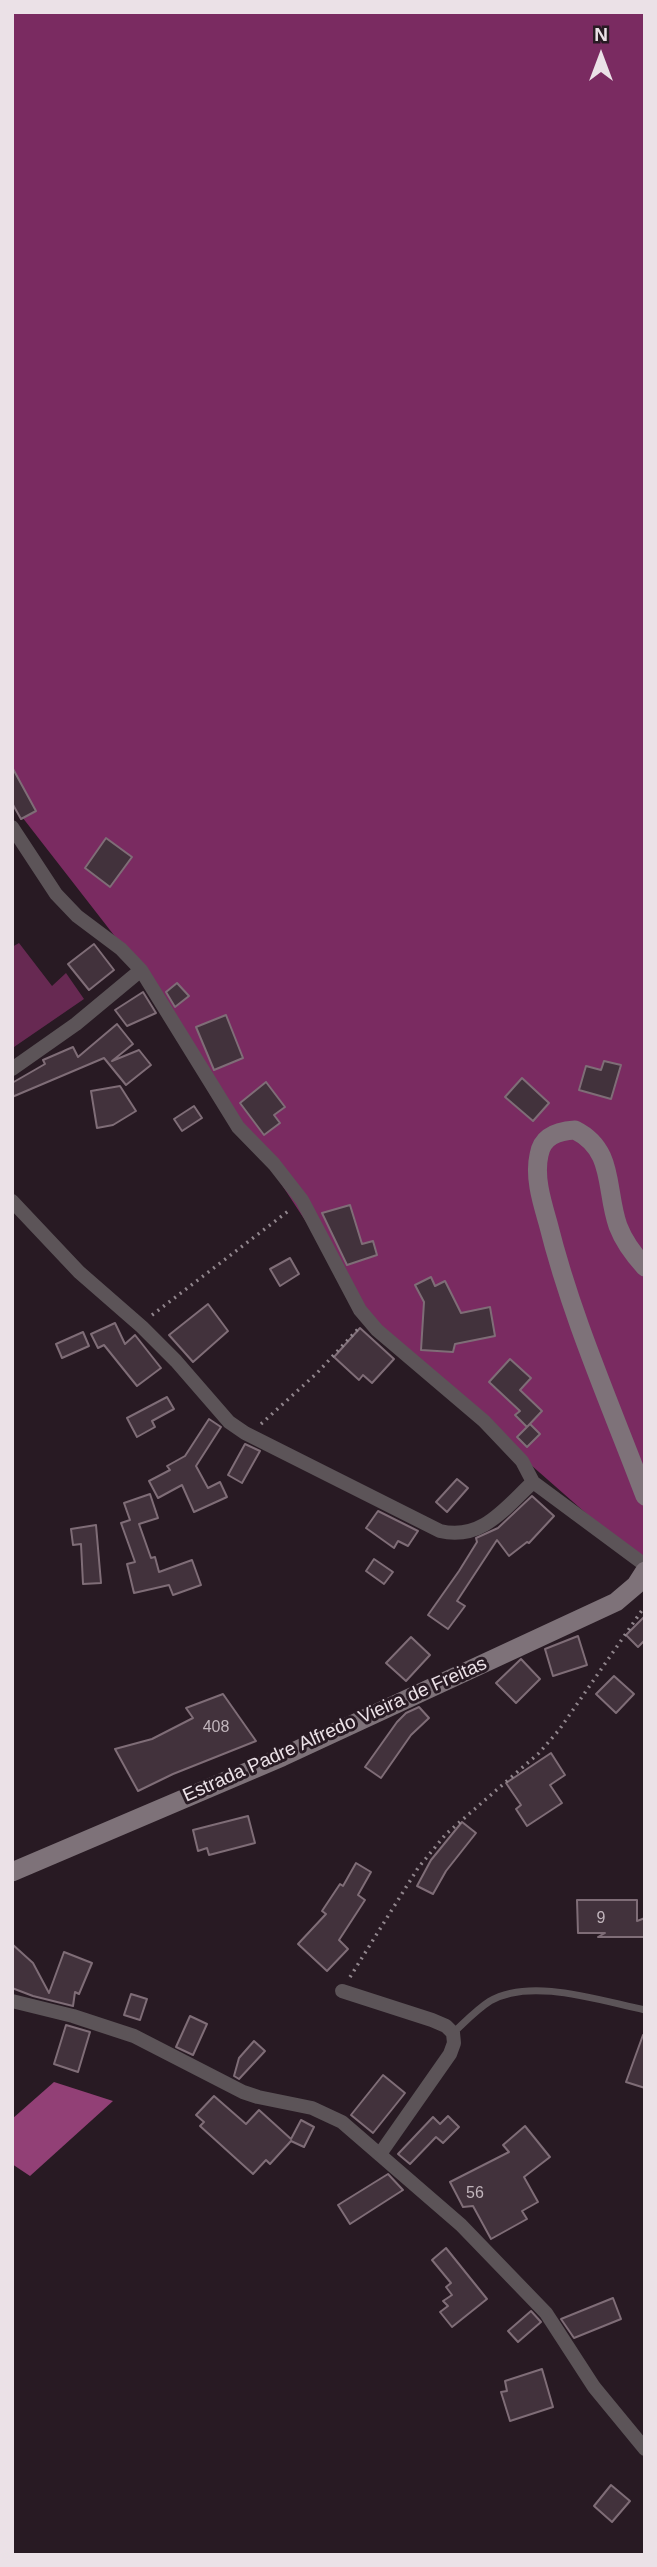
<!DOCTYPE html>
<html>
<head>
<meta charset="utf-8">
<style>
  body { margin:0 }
  #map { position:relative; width:657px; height:2567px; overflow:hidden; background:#281a23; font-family:Arial,sans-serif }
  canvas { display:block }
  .frame { position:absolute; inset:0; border:14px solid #ebe1e7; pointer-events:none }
  .north { position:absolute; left:566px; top:21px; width:70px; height:70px; -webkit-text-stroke:5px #281a23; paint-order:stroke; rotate:0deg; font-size:19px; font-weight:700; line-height:28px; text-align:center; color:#ebe1e7 }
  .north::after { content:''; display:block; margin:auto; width:24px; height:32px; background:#ebe1e7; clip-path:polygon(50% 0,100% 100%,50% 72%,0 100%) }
</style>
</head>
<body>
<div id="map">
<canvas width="657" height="2567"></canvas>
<div class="frame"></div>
<div class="north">N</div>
</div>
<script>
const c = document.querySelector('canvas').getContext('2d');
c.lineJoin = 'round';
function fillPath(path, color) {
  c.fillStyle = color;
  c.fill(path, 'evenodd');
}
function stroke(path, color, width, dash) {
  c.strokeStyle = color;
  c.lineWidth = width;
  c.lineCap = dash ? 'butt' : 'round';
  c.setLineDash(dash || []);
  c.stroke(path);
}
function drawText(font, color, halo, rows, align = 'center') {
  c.font = font + ' Arial,sans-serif';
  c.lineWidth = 6;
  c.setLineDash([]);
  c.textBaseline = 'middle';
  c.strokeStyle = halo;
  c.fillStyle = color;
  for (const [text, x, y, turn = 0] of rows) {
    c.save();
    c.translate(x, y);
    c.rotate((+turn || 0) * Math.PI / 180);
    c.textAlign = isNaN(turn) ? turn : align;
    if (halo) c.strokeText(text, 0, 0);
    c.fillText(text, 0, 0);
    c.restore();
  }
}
fillPath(new Path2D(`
  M19 943 52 986 66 973 84 999 14 1047 12 947Z`), '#672952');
fillPath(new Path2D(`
  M12 12H645V1565L377 1330 141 970 12 804Z`), '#7a2b61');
fillPath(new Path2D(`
  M54 2082 113 2101 30 2176 12 2164V2119Z`), '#924076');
const building = new Path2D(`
  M12 767 36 811 21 819 12 803Z
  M106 838 132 857 110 887 85 868Z
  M94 944 114 970 89 990 68 964Z
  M177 983 189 996 175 1007 166 992Z
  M143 992 156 1013 127 1026 115 1010Z
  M226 1015 243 1058 214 1070 196 1027Z
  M117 1024 133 1044 112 1061 139 1050 151 1065 126 1085 104 1058 12 1097V1083L45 1064 43 1060 73 1047 78 1057Z
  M604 1061 621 1065 611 1099 579 1090 586 1066 601 1070Z
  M522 1078 549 1103 533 1121 505 1097Z
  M266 1082 285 1107 274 1115 280 1123 264 1135 240 1103Z
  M120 1086 136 1111 113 1125 97 1128 91 1091Z
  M194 1106 202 1118 182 1131 174 1119Z
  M350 1205 362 1244 373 1241 377 1255 347 1265 322 1213Z
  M290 1258 299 1274 280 1286 270 1269Z
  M431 1277 435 1286 445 1281 461 1313 490 1307 495 1336 455 1344 453 1352 421 1350 424 1302 415 1285Z
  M208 1304 228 1331 193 1362 169 1335Z
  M115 1323 125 1344 135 1335 161 1368 137 1386 104 1345 98 1348 91 1334Z
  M360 1328 394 1359 372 1383 363 1375 359 1380 334 1357Z
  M83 1332 89 1346 62 1358 56 1344Z
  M510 1359 531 1378 520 1390 542 1411 527 1427 515 1415 520 1411 489 1382Z
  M167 1397 174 1409 152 1421 155 1427 137 1437 127 1418Z
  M209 1419 221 1427 196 1466 208 1488 220 1482 227 1497 194 1512 182 1485 158 1498 149 1481 170 1470 167 1466 185 1456Z
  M530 1424 540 1434 527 1447 517 1437Z
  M245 1444 260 1451 242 1483 228 1475Z
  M457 1479 468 1488 447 1512 436 1502Z
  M150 1494 158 1518 139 1524 151 1558 155 1557 159 1572 192 1560 201 1585 173 1595 169 1585 134 1593 127 1564 135 1562 121 1523 130 1520 124 1503Z
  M532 1496 554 1516 529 1543 527 1542 509 1556 497 1540 457 1601 465 1606 448 1629 428 1615 459 1571 477 1542 476 1538 498 1528Z
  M378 1511 418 1531 408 1546 398 1541 394 1548 366 1528Z
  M96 1525 101 1583 83 1584 81 1544 73 1545 71 1529Z
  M374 1559 393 1572 384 1584 366 1571Z
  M645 1616V1640L638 1647 626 1635Z
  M578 1636 587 1665 553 1676 545 1649Z
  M411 1637 430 1655 406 1681 386 1663Z
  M521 1659 540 1679 516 1703 496 1683Z
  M614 1676 634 1694 616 1713 596 1694Z
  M223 1694 256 1741 173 1774 138 1791 115 1749 152 1739 193 1718 186 1708Z
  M419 1707 429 1718 411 1735 381 1778 365 1767 397 1722 406 1713Z
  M551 1753 565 1775 550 1785 562 1803 527 1826 516 1809 521 1805 506 1783Z
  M248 1816 255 1843 209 1855 207 1848 198 1851 193 1830Z
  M462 1822 476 1833 446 1871 433 1894 417 1886 431 1860Z
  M356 1863 371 1872 358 1895 365 1900 339 1940 348 1949 327 1971 298 1944 326 1914 322 1911 340 1884 343 1886Z
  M577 1900H637V1921L645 1918V1937H598L605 1933H578Z
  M12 1944 33 1963 49 1993 64 1952 92 1963 79 1994 75 1992 73 2006 33 1996 12 1988Z
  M131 1994 147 1999 140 2020 124 2015Z
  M190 2016 207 2024 193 2055 176 2047Z
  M66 2025 90 2032 78 2072 54 2064Z
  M643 2035 645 2036V2088L626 2082Z
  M254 2041 265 2051 239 2079 234 2076 239 2058Z
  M383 2075 405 2093 373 2133 351 2115Z
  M214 2096 246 2124 259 2110 291 2139 301 2120 314 2127 304 2147 291 2141 270 2164 266 2160 253 2174 200 2126 204 2122 196 2115Z
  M448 2116 459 2127 443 2143 436 2137 410 2164 398 2154 433 2117 440 2124Z
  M525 2126 550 2157 524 2177 538 2202 522 2211 527 2219 491 2239 473 2206 463 2207 450 2182 509 2152 503 2145Z
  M388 2174 403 2190 350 2224 338 2205Z
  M446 2248 487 2299 452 2327 440 2312 448 2306 443 2301 452 2295 446 2287 451 2283 432 2260Z
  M613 2298 621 2319 574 2338 561 2319Z
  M531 2311 541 2322 518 2342 508 2331Z
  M542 2369 553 2407 510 2421 501 2392 507 2391 505 2381Z
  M611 2485 630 2501 612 2522 594 2506Z`);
fillPath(building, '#42323c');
stroke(building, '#7f6d77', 2);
stroke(new Path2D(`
  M152 1315 291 1209
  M261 1424 317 1373 358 1329
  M350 1977 418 1868 446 1834 539 1753 559 1730 645 1606`), '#91868d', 3.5, [2, 5]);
stroke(new Path2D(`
  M453 2033C465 2022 476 2010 490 2001 531 1977 601 2001 645 2010`), '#5c5458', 7);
stroke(new Path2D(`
  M12 827 56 894 77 916 121 949 141 970 238 1127 274 1164 302 1200 360 1310 377 1330 484 1421 522 1461 533 1482 645 1565
  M12 1069 76 1024 141 970
  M12 1201 79 1272 142 1327 176 1361 229 1422 245 1433 440 1531C482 1541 505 1508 533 1482
  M342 1991 432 2020 446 2026 453 2033 454 2043 450 2054 380 2154
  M12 2001 73 2016 134 2036 243 2092 258 2097 312 2108 342 2122 461 2225 546 2313 594 2387 645 2449`), '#5c5458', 14);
stroke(new Path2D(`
  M645 1267C633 1254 624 1242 618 1226 605 1189 615 1150 575 1130 558 1131 542 1136 539 1155 534 1177 542 1202 548 1223 571 1316 611 1406 645 1496
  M12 1872 282 1757 616 1602 636 1585 645 1571`), '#7e7279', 19);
drawText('16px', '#c1b5bc', null, [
  ["408",216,1728],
  ["9",601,1919],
  ["56",475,2194]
]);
drawText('19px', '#ebe1e7', '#281a23', [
  ["Estrada Padre Alfredo Vieira de Freitas",335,1730,-24]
]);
</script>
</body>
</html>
